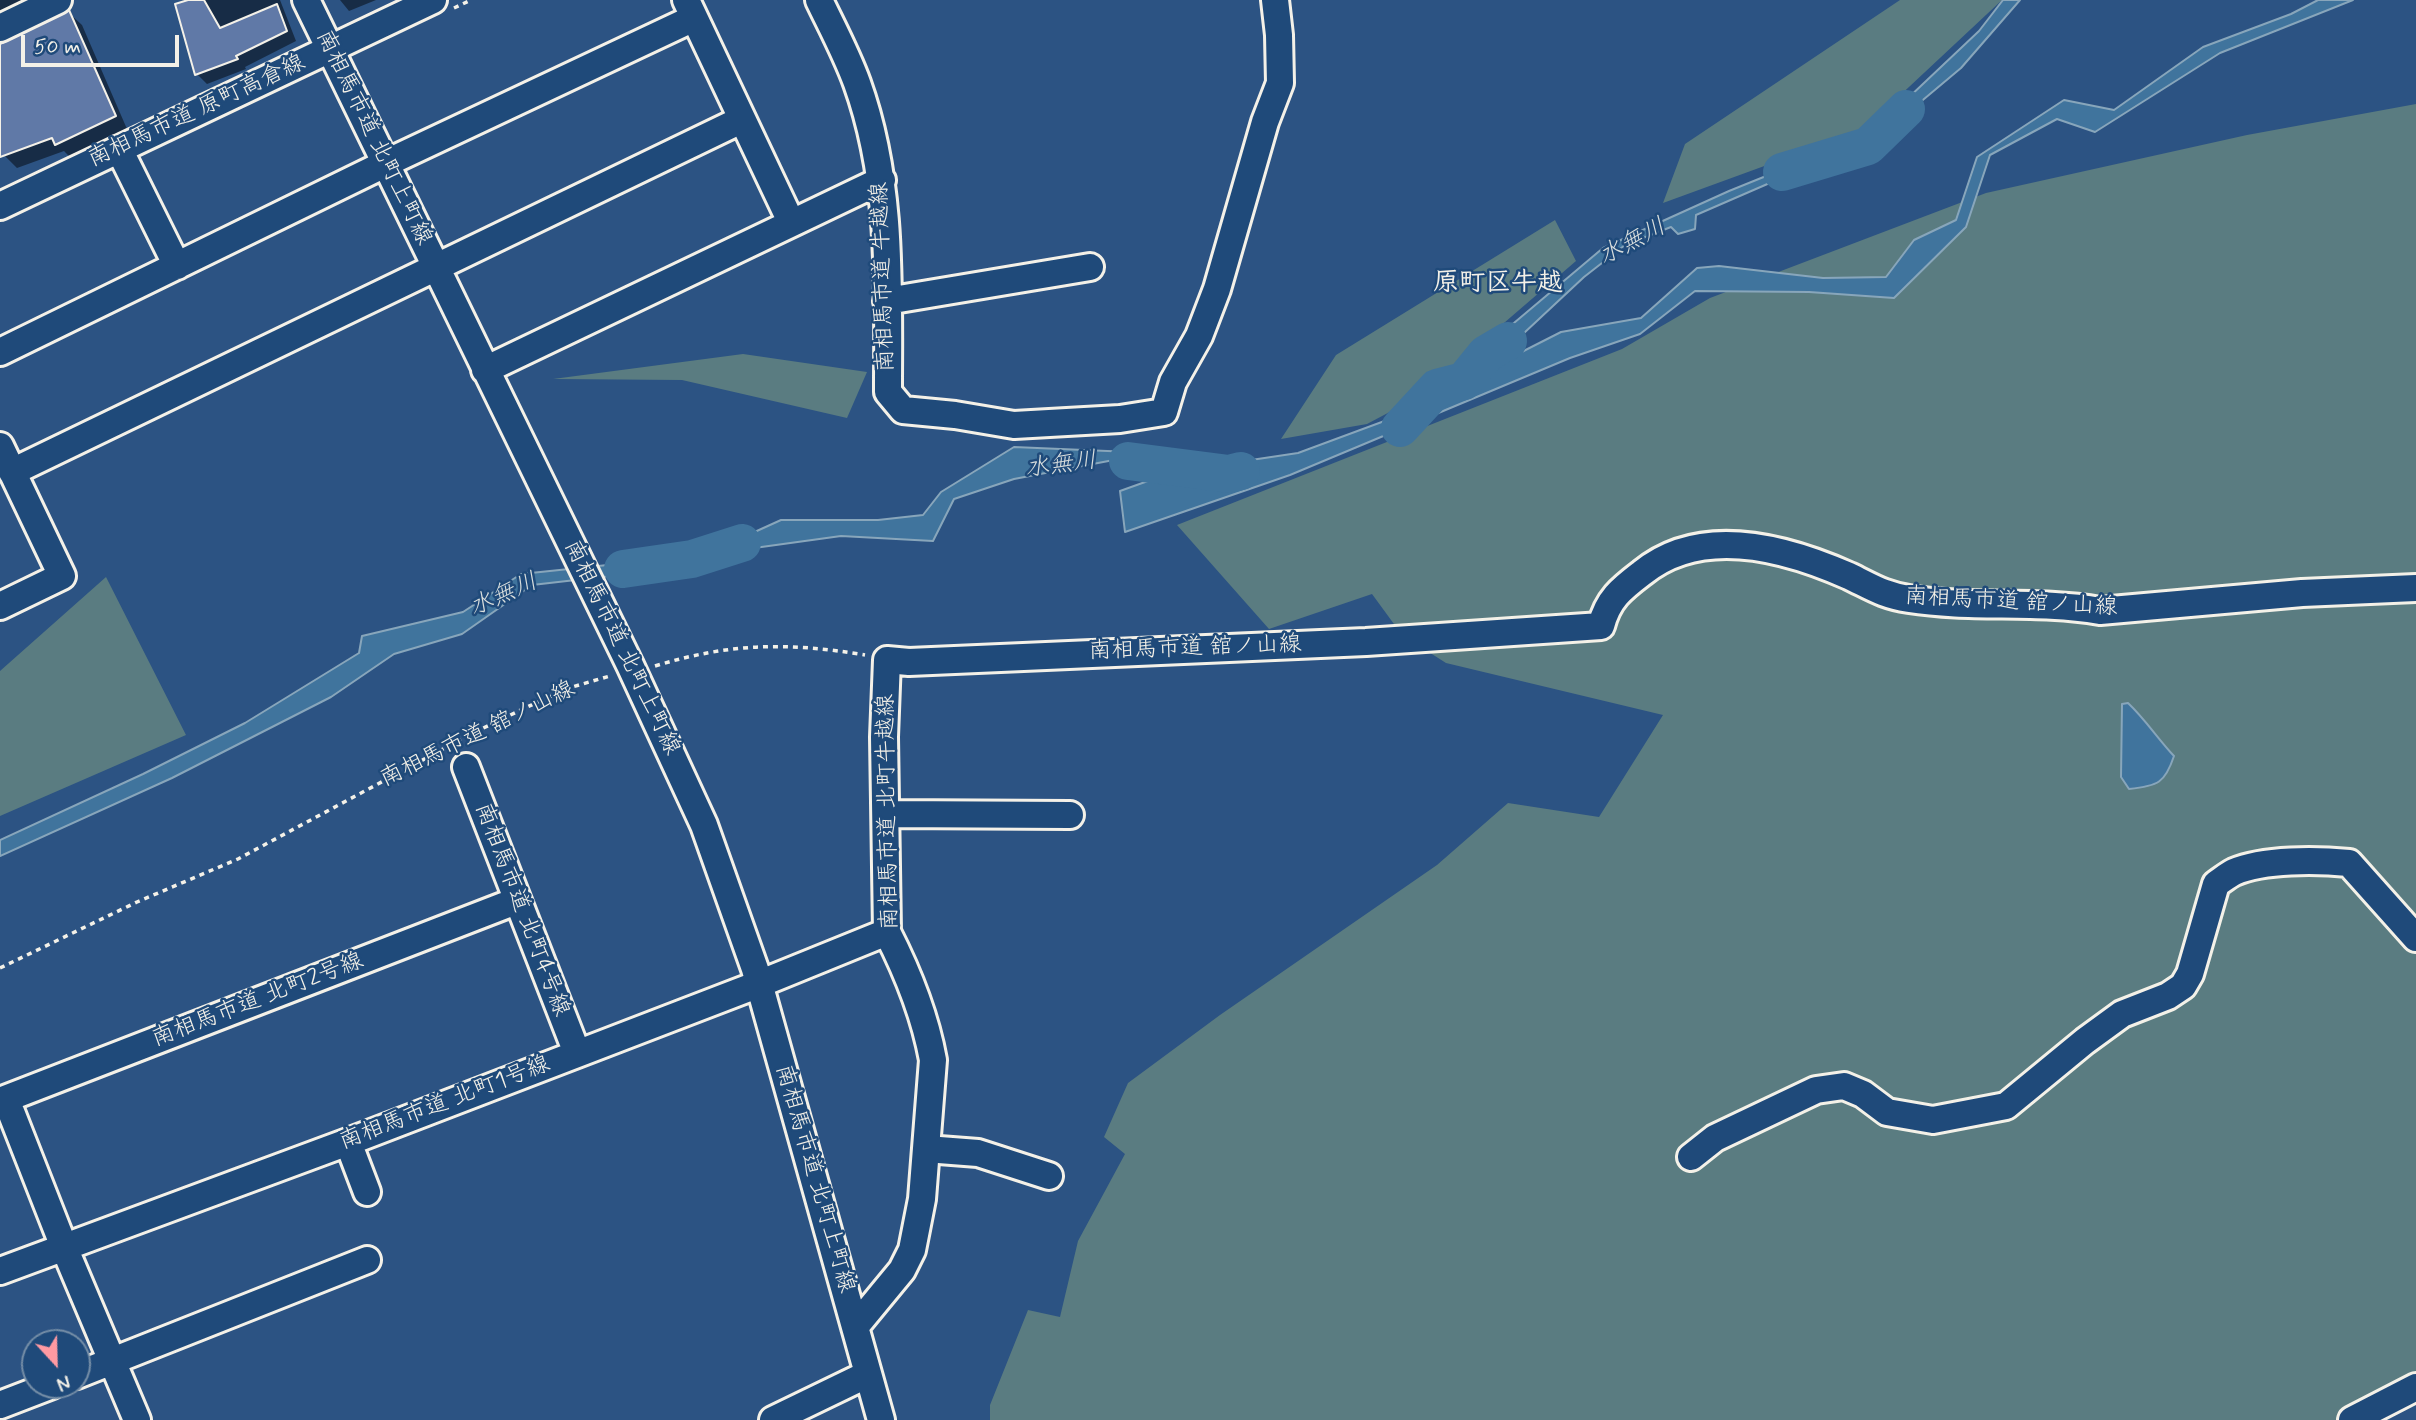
<!DOCTYPE html>
<html>
<head>
<meta charset="utf-8">
<style>
  body { margin:0 }
  #map { position:relative; width:2416px; height:1420px; overflow:hidden; background:#2c5383; font-family:Mynerve,sans-serif }
  canvas { display:block }
  .north { position:absolute; left:21px; top:1329px; width:70px; height:70px; box-sizing:border-box; background:#1f4a7a; border:2px solid #748da6; border-radius:50%; rotate:158deg; font-size:19px; font-weight:700; line-height:28px; text-align:center; color:#f4f1e8 }
  .north::after { content:''; display:block; margin:auto; width:24px; height:32px; background:#ff9aa2; clip-path:polygon(50% 0,100% 100%,50% 72%,0 100%) }
  .scale { position:absolute; left:21px; top:35px; width:158px; height:32px; box-sizing:border-box; border:4px solid #f4f1e8; border-top:0; padding-left:9px; font-size:21px; line-height:24px; white-space:nowrap; color:#f4f1e8; -webkit-text-stroke:5px #1f4a7a; paint-order:stroke }
</style>
</head>
<body>
<div id="map">
<canvas width="2416" height="1420"></canvas>
<div class="north">N</div>
<div class="scale">50 m</div>
</div>
<script>
const c = document.querySelector('canvas').getContext('2d');
c.lineJoin = 'round';
function fillPath(path, color) {
  c.fillStyle = color;
  c.fill(path, 'evenodd');
}
function stroke(path, color, width, dash) {
  c.strokeStyle = color;
  c.lineWidth = width;
  c.lineCap = dash ? 'butt' : 'round';
  c.setLineDash(dash || []);
  c.stroke(path);
}
function drawText(font, color, halo, rows, align = 'center') {
  c.font = font + ' Mynerve,"Klee One",sans-serif';
  c.lineWidth = 5;
  c.setLineDash([]);
  c.textBaseline = 'middle';
  c.strokeStyle = halo;
  c.fillStyle = color;
  for (const [text, x, y, turn = 0] of rows) {
    c.save();
    c.translate(x, y);
    c.rotate((+turn || 0) * Math.PI / 180);
    c.textAlign = isNaN(turn) ? turn : align;
    if (halo) c.strokeText(text, 0, 0);
    c.fillText(text, 0, 0);
    c.restore();
  }
}
fillPath(new Path2D(`
  M1900 0H2002L1863 130 1663 203 1685 144Z
  M2416 104V1391L2368 1420H990V1405L1028 1310 1060 1317 1078 1241 1125 1154 1104 1137 1128 1083 1220 1015 1437 865 1508 803 1599 817 1663 715 1446 663 1402 635 1372 594 1269 629 1177 525 1622 349 1710 298 1986 193 2247 135Z
  M1555 220 1576 261 1418 397 1367 424 1281 439 1336 355Z
  M743 354 867 372 847 418 682 380 553 379Z
  M106 577 186 735 0 816V671Z`), '#5a7c81');
const water = new Path2D(`
  M2003 0H2020L1961 68 1868 146 1825 159 1696 215 1695 229 1678 234 1671 227 1625 245 1584 277 1493 362 1470 373H1463L1431 398 1561 332 1641 318 1697 268 1719 266 1823 278 1886 277 1914 240 1956 220 1977 157 2064 100 2114 110 2203 47 2291 14 2318 0H2353L2220 53 2095 132 2057 119 1990 155 1966 227 1894 298 1809 292 1695 291 1640 334 1570 358 1290 475 1125 532 1120 491 1173 472 1119 459 1014 479 954 499 933 541 841 536 747 549 672 569 532 585 462 634 394 654 331 697 172 778 0 856V840L143 774 245 723 359 653 362 636 463 612 521 574 675 558 673 569 781 520H878L923 515 941 492 1014 447 1154 453 1184 470 1298 453 1398 416 1413 408 1603 248 1729 191 1870 134 1979 31Z
  M2128 703C2145 719 2158 739 2174 756 2165 783 2158 786 2129 789L2121 777 2122 704Z`);
fillPath(water, '#40749d');
stroke(water, '#88a6bb', 2);
fillPath(new Path2D(`
  M0 0H45L0 23Z
  M193 0H280L296 41 245 67 246 69 207 84 197 74Z
  M340 0H376L349 11Z
  M69 13 82 25 127 129 69 156 64 151 17 168 4 155 0 146V55Z`), '#0007');
stroke(new Path2D(`
  M1782 172 1868 146 1906 109
  M1400 428 1437 388 1464 381 1486 354 1508 341
  M1128 461 1229 474 1241 471
  M623 569 692 559 742 543`), '#40749d', 38);
const building = new Path2D(`
  M188 0H204L220 28 277 4 287 31 236 56 238 59 195 75 175 4Z
  M69 10 116 116 55 145 52 138 0 157V44Z`);
fillPath(building, '#6079a7');
stroke(building, '#f4f1e8', 2);
const minor = new Path2D(`
  M306 0 630 665 704 825 755 969 881 1420
  M686 0 791 222
  M819 0C832 27 847 55 857 83 893 183 888 288 888 392L903 410 955 415 1014 425 1120 419 1164 412 1173 382 1199 336 1217 289 1265 122 1280 83 1279 35 1275 0
  M0 28 58 0
  M119 149 177 266
  M0 206 433 0
  M887 301 1090 267
  M0 352 399 157 694 18
  M485 370 882 180
  M0 446 62 576 0 606
  M12 472 741 120
  M466 767 577 1053
  M887 814 1070 815
  M6 1099 64 1247 137 1420
  M0 1101 516 901
  M348 1142 367 1192
  M926 1149 978 1153 1049 1176
  M1691 1157 1715 1138 1816 1090 1844 1086 1863 1094 1887 1112 1933 1120 2006 1106 2085 1041 2122 1014 2168 996 2183 986 2190 974 2216 884C2222 880 2228 875 2234 872 2264 859 2317 860 2349 863L2416 938
  M0 1271 348 1142 759 984 887 932
  M855 1327 902 1270 912 1250 922 1199 933 1060C925 1016 907 971 887 932L884 737 887 660 909 662 1366 642 1601 626C1608 599 1621 589 1642 573 1702 524 1786 548 1849 576 1872 587 1883 595 1909 599 1972 609 2037 600 2100 611L2302 593 2416 588
  M77 1375 367 1260
  M0 1405 52 1385
  M773 1420 868 1374
  M2352 1420 2416 1387`);
stroke(minor, '#f4f1e8', 32);
stroke(new Path2D(`
  M454 8 471 0
  M655 666C730 643 787 642 865 655
  M0 968 137 902 238 859 471 734 527 707 572 687 610 676`), '#f4f1e8', 3.5, [5, 5]);
stroke(minor, '#1f4a7a', 26);
drawText('23px', '#f4f1e8', '#1f4a7a', [
  ["南相馬市道 原町高倉線",197,112,-25],
  ["南相馬市道 北町上町線",373,138,64],
  ["南相馬市道 牛越線",884,277,-92],
  ["南相馬市道 舘ノ山線",2011,603,3],
  ["南相馬市道 北町上町線",621,648,64],
  ["南相馬市道 舘ノ山線",1195,649,-2],
  ["南相馬市道 舘ノ山線",478,735,-26],
  ["南相馬市道 北町牛越線",889,812,-91],
  ["南相馬市道 北町4号線",521,910,69],
  ["南相馬市道 北町2号線",258,1001,-21],
  ["南相馬市道 北町1号線",445,1104,-21],
  ["南相馬市道 北町上町線",814,1179,74]
]);
drawText('italic 24px', '#d9dedd', '#1f4a7a', [
  ["水無川",1633,243,-28],
  ["水無川",1061,466,-7],
  ["水無川",504,596,-24]
]);
drawText('bold 26px', '#f4f1e8', '#1f4a7a', [
  ["原町区牛越",1498,285]
]);
</script>
</body>
</html>
